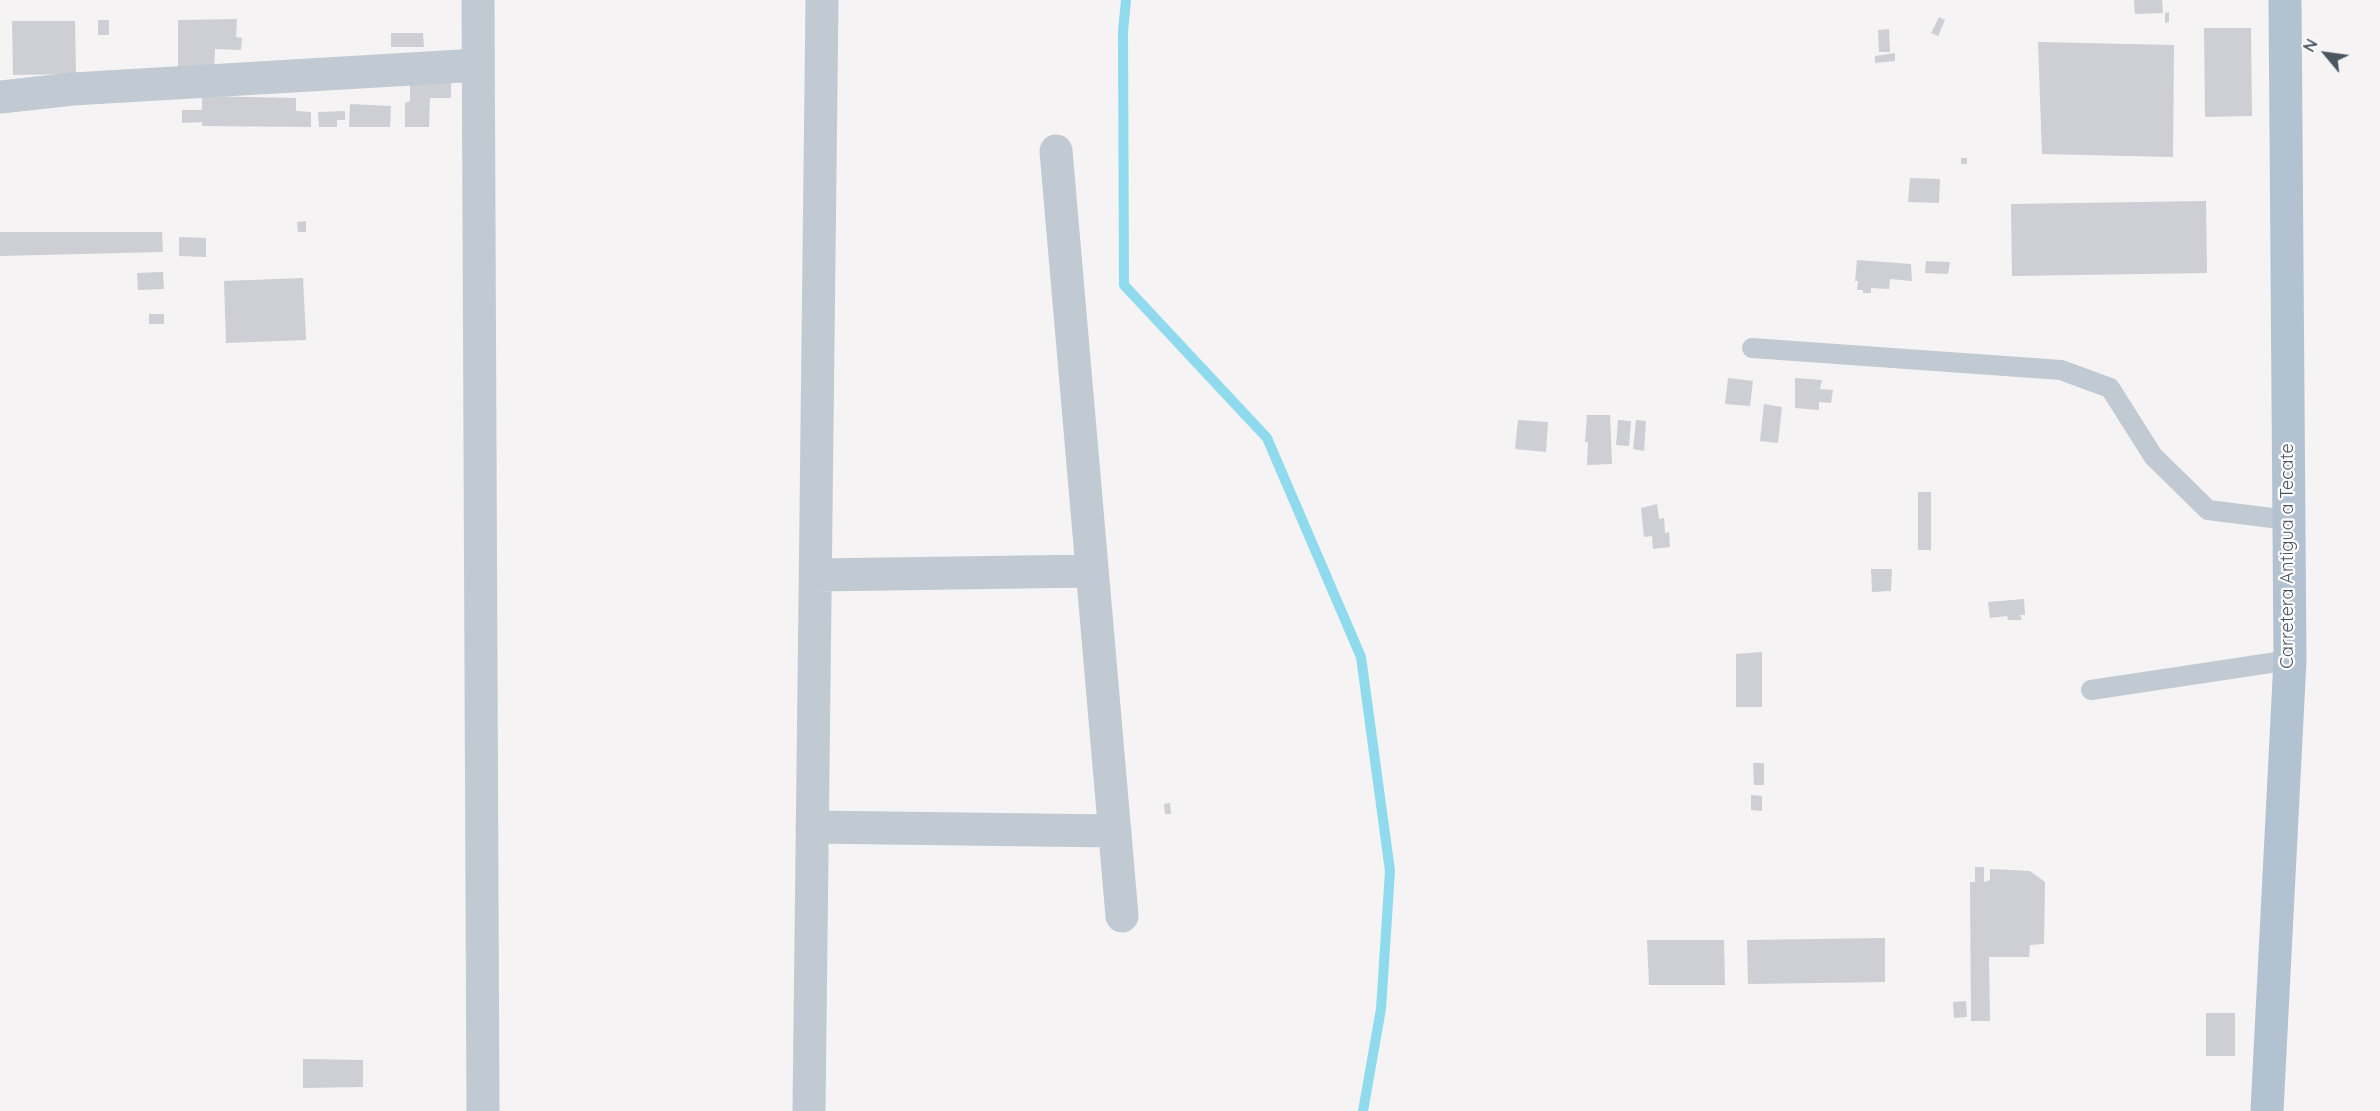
<!DOCTYPE html>
<html>
<head>
<meta charset="utf-8">
<style>
  body { margin:0 }
  #map { position:relative; width:2380px; height:1111px; overflow:hidden; background:#f5f3f3; font-family:Quicksand,sans-serif }
  canvas { display:block }
  .north { position:absolute; left:2296px; top:24px; width:60px; height:60px; -webkit-text-stroke:4px #fff; paint-order:stroke; rotate:299deg; font-size:16px; font-weight:700; line-height:24px; text-align:center; color:#4a5661 }
  .north::after { content:''; display:block; margin:auto; width:21px; height:27px; background:#4a5661; clip-path:polygon(50% 0,100% 100%,50% 72%,0 100%) }
</style>
</head>
<body>
<div id="map">
<canvas width="2380" height="1111"></canvas>
<div class="north">N</div>
</div>
<script>
const c = document.querySelector('canvas').getContext('2d');
c.lineJoin = 'round';
function stroke(path, color, width, dash) {
  c.strokeStyle = color;
  c.lineWidth = width;
  c.lineCap = dash ? 'butt' : 'round';
  c.setLineDash(dash || []);
  c.stroke(path);
}
function fillPath(path, color) {
  c.fillStyle = color;
  c.fill(path, 'evenodd');
}
function drawText(font, color, halo, rows, align = 'center') {
  c.font = font + ' Quicksand,sans-serif';
  c.lineWidth = 4.5;
  c.setLineDash([]);
  c.textBaseline = 'middle';
  c.strokeStyle = halo;
  c.fillStyle = color;
  for (const [text, x, y, turn = 0] of rows) {
    c.save();
    c.translate(x, y);
    c.rotate((+turn || 0) * Math.PI / 180);
    c.textAlign = isNaN(turn) ? turn : align;
    if (halo) c.strokeText(text, 0, 0);
    c.fillText(text, 0, 0);
    c.restore();
  }
}
stroke(new Path2D(`
  M1126 0 1123 31 1124 285 1267 438 1361 657 1390 871 1381 1009 1363 1111`), '#90daee', 10);
fillPath(new Path2D(`
  M2134 0H2162L2163 13 2135 14Z
  M2169 12V22L2165 23V13Z
  M1939 17 1945 20 1938 36 1931 33Z
  M237 19 236 37 242 38 241 50 215 49 214 73 178 72V20Z
  M98 20H109V35H98Z
  M12 21H75L76 74 13 75Z
  M2204 28H2251L2252 116 2205 117Z
  M1889 29 1890 52H1879L1878 30Z
  M391 33H423L424 47H391Z
  M2038 42 2174 45 2173 157 2042 154Z
  M1895 53V61L1875 63V56Z
  M410 71H451V98H430L429 127H405V103L410 101Z
  M202 96 296 98V111L311 112V127L202 126V122L182 123V110H202Z
  M350 104 391 106 390 127H349Z
  M345 111V120H337V127H319L318 112Z
  M1961 158H1967V164H1961Z
  M1910 178 1940 179 1939 203 1908 202Z
  M2206 201 2207 273 2012 276 2011 204Z
  M306 221V232H298L297 222Z
  M0 232H162L163 252 0 256Z
  M179 237 206 238V257L179 256Z
  M1857 260 1911 264 1912 281 1890 279 1889 289 1871 288V293H1863V290H1857L1858 281H1855Z
  M1926 261 1950 262 1948 274 1925 273Z
  M163 272 164 289 138 290 137 273Z
  M303 278 306 340 226 343 224 281Z
  M149 314H164V324H149Z
  M1728 378 1753 381 1750 406 1725 404Z
  M1795 378 1822 380 1820 389 1833 390 1831 403 1819 402V410L1795 408Z
  M1764 404 1782 407 1778 443 1760 441Z
  M1587 415H1610L1612 464 1587 465 1588 442H1585Z
  M1518 420 1548 422 1546 452 1515 449Z
  M1618 420 1631 421 1629 446 1616 445Z
  M1636 420 1646 421 1644 451 1633 449Z
  M1918 492H1931V550H1918Z
  M1657 504 1659 519 1664 518 1665 533 1669 532 1670 547 1653 549 1652 536 1644 537 1641 508Z
  M1871 569H1892L1891 591 1872 592Z
  M2024 599 2025 615H2020L2022 620H2008L2007 616 1990 618 1988 602Z
  M1762 652V707H1736V654Z
  M1753 763H1764V785H1754Z
  M1751 795 1762 796V811L1751 810Z
  M1170 803 1171 814H1165L1164 804Z
  M1975 867H1984V882L1990 880V869L2030 871 2045 882 2044 944 2030 945 2029 957H1989L1990 1021H1971L1970 882H1975Z
  M1885 938V982L1748 984 1747 940Z
  M1647 940H1724L1725 985H1649Z
  M1966 1001 1967 1017 1954 1018 1953 1002Z
  M2206 1013H2235V1056H2206Z
  M303 1059 363 1060V1087L303 1088Z`), '#cdcfd5');
stroke(new Path2D(`
  M1752 348 2061 370 2110 388 2153 456 2208 510 2288 520
  M2091 690 2290 660`), '#c1cad2', 20);
stroke(new Path2D(`
  M478 0 483 1111
  M0 97 73 89 478 65
  M1056 151 1122 916
  M816 575 1092 571
  M812 827 1115 831
  M809 1111 822 0`), '#c1cad2', 33);
stroke(new Path2D(`
  M2267 1111 2290 660 2285 0`), '#b3c2d1', 33);
drawText('18px', '#4a5661', '#fff', [
  ["Carretera Antigua a Tecate",2288,556,-90]
]);
</script>
</body>
</html>
